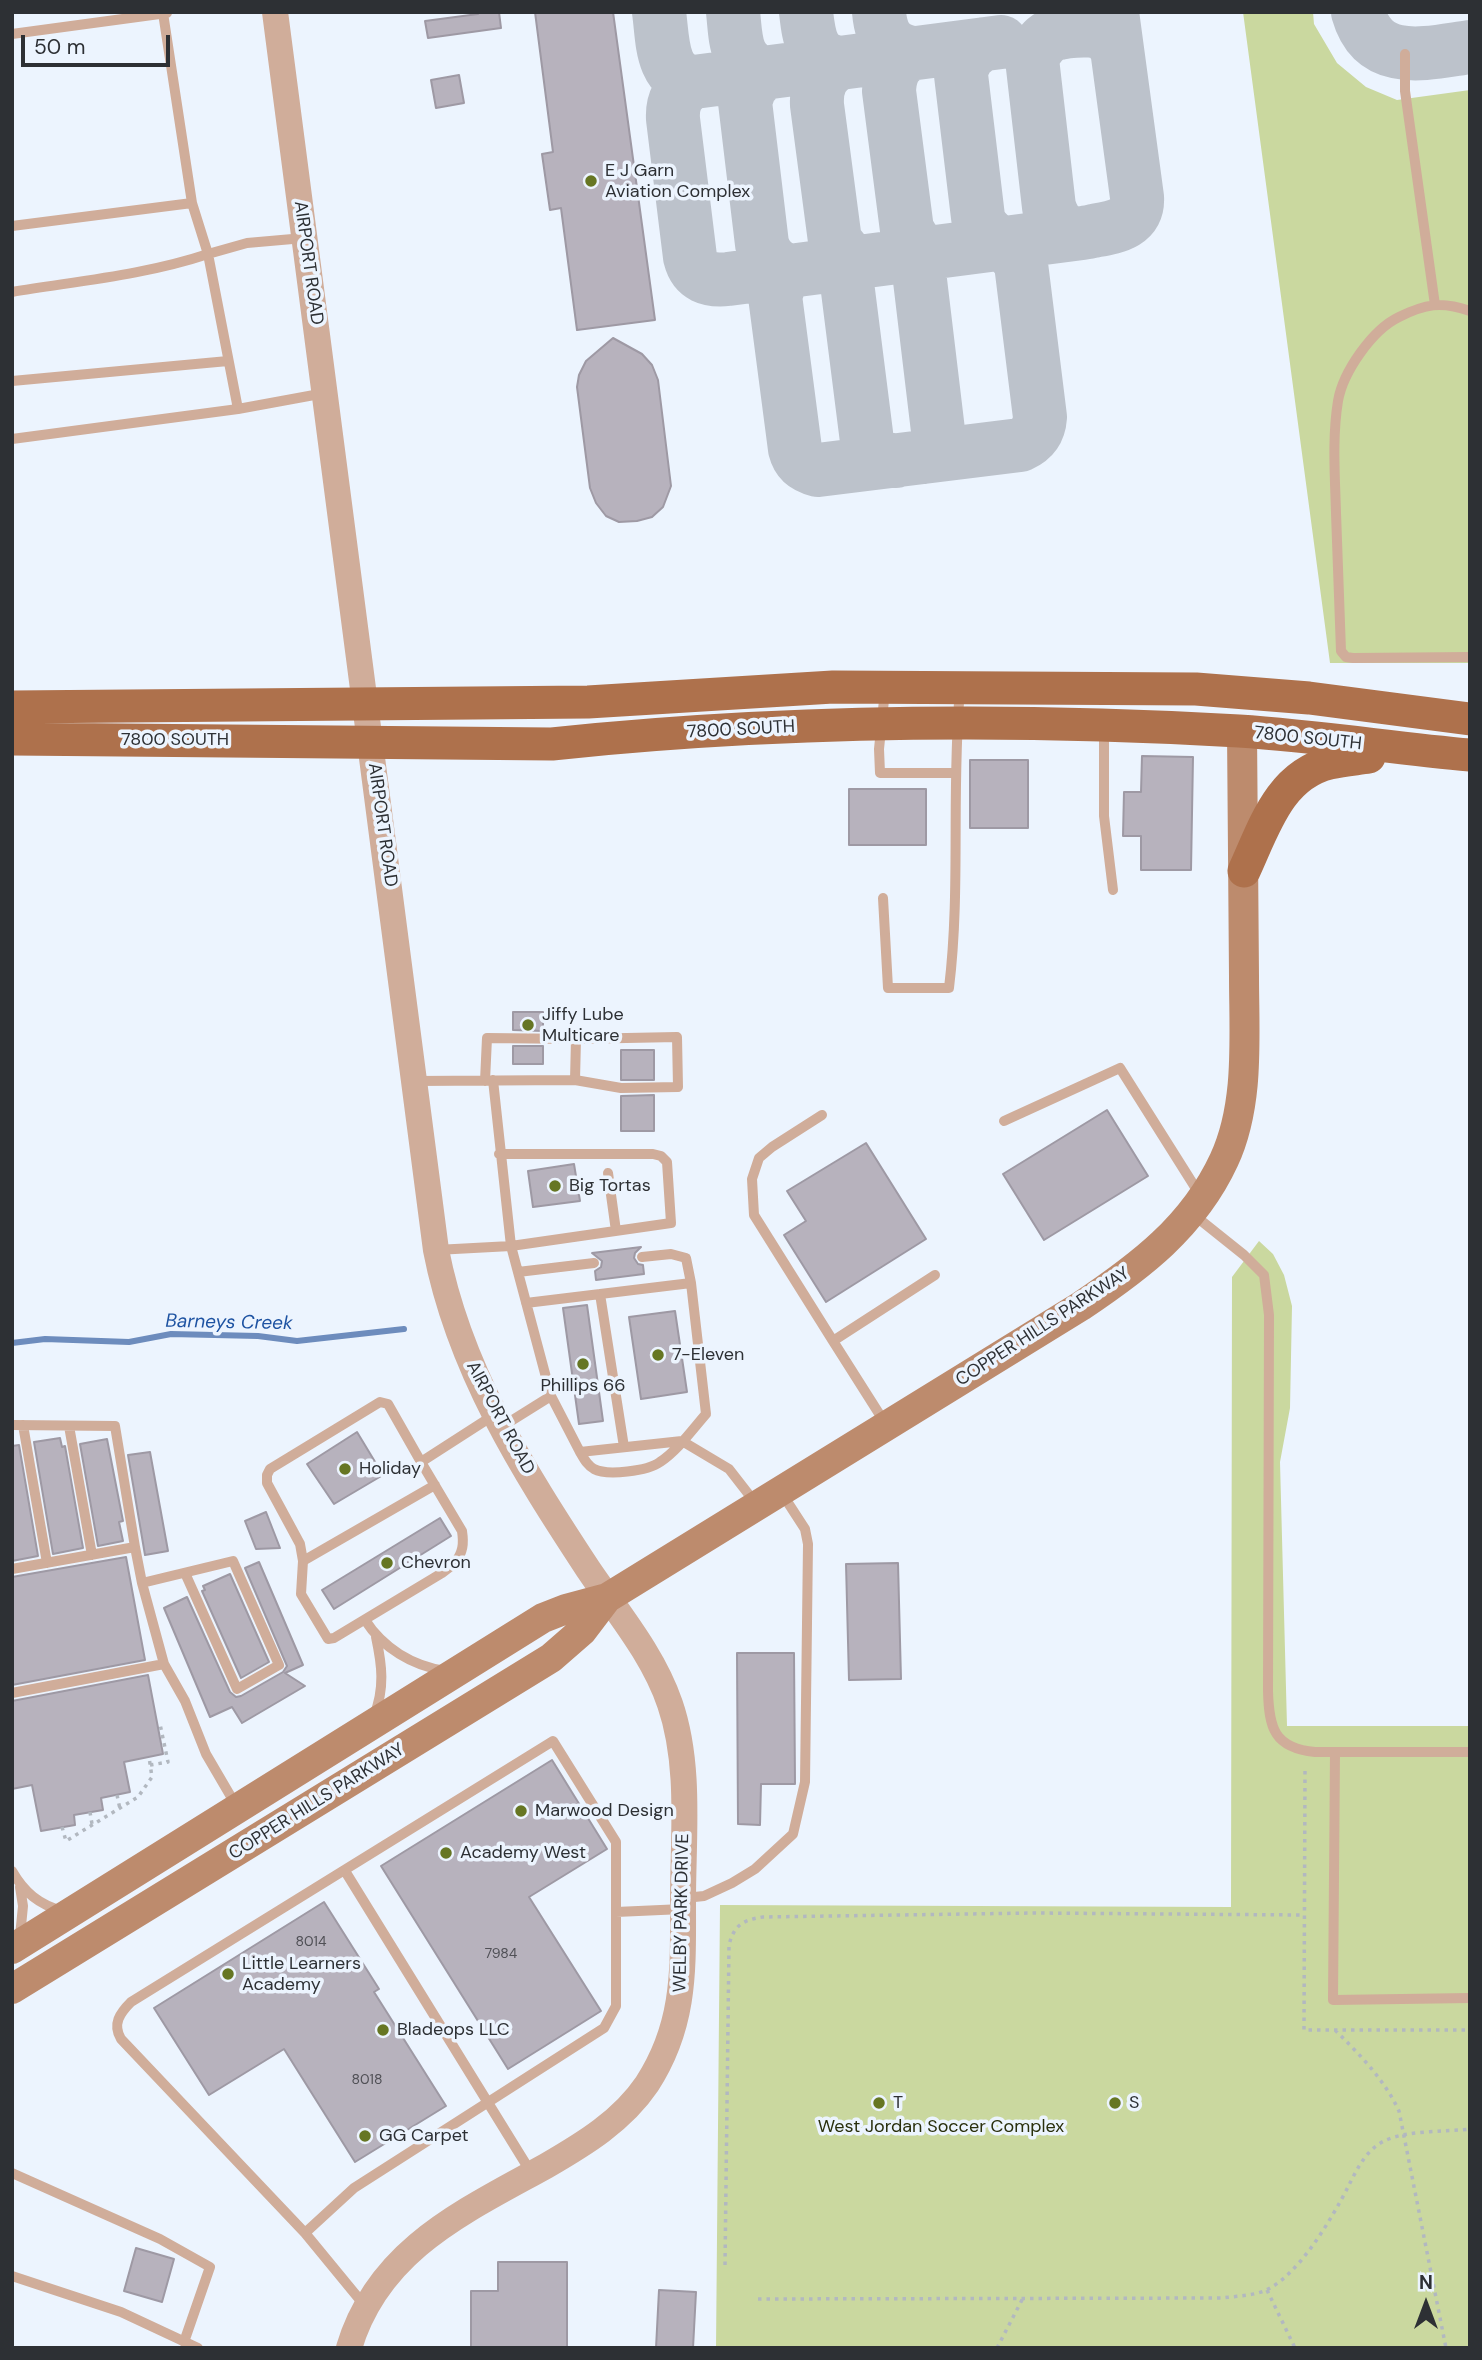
<!DOCTYPE html>
<html>
<head>
<meta charset="utf-8">
<style>
  body { margin:0 }
  #map { position:relative; width:1482px; height:2360px; overflow:hidden; background:#ecf4fe; font-family:"DM Sans",sans-serif }
  canvas { display:block }
  .frame { position:absolute; inset:0; border:14px solid #2d3034; pointer-events:none }
  .north { position:absolute; left:1391px; top:2269px; width:70px; height:70px; -webkit-text-stroke:5px #ecf4fe; paint-order:stroke; rotate:0deg; font-size:19px; font-weight:700; line-height:28px; text-align:center; color:#2d3034 }
  .north::after { content:''; display:block; margin:auto; width:24px; height:32px; background:#2d3034; clip-path:polygon(50% 0,100% 100%,50% 72%,0 100%) }
  .scale { position:absolute; left:21px; top:35px; width:149px; height:32px; box-sizing:border-box; border:4px solid #2d3034; border-top:0; padding-left:9px; font-size:21px; line-height:24px; white-space:nowrap; color:#2d3034; -webkit-text-stroke:5px #ecf4fe; paint-order:stroke }
</style>
</head>
<body>
<div id="map">
<canvas width="1482" height="2360"></canvas>
<div class="frame"></div>
<div class="north">N</div>
<div class="scale">50 m</div>
</div>
<script>
const c = document.querySelector('canvas').getContext('2d');
c.lineJoin = 'round';
function fillPath(path, color) {
  c.fillStyle = color;
  c.fill(path, 'evenodd');
}
function stroke(path, color, width, dash) {
  c.strokeStyle = color;
  c.lineWidth = width;
  c.lineCap = dash ? 'butt' : 'round';
  c.setLineDash(dash || []);
  c.stroke(path);
}
function drawText(font, color, halo, rows, align = 'center') {
  c.font = font + ' "DM Sans",sans-serif';
  c.lineWidth = 7;
  c.setLineDash([]);
  c.textBaseline = 'middle';
  c.strokeStyle = halo;
  c.fillStyle = color;
  for (const [text, x, y, turn = 0] of rows) {
    c.save();
    c.translate(x, y);
    c.rotate((+turn || 0) * Math.PI / 180);
    c.textAlign = isNaN(turn) ? turn : align;
    if (halo) c.strokeText(text, 0, 0);
    c.fillText(text, 0, 0);
    c.restore();
  }
}
fillPath(new Path2D(`
  M1243 12H1313L1314 24 1337 63 1366 87 1397 100 1470 90V663H1330Z
  M1259 1241 1273 1254 1284 1275 1292 1306 1290 1408 1280 1462 1287 1726H1470V2348H716L720 1905 1231 1907 1232 1277Z`), '#cad89f');
stroke(new Path2D(`
  M12 1343 45 1339 129 1342 171 1334 258 1336 297 1341 404 1329`), '#6d8cbd', 6);
stroke(new Path2D(`
  M659 12C663 39 660 78 694 82L1001 42
  M733 12C736 38 734 63 763 73L750 87 745 102 762 244C766 259 776 268 790 271L780 282 775 296 795 449C798 461 806 467 818 470L1020 445C1033 439 1039 431 1040 417L1021 264C1011 242 983 241 978 217L961 75C963 59 971 50 985 44
  M806 12C809 37 811 59 840 63
  M879 12C881 35 889 50 914 53
  M1112 12 1137 197C1139 224 1114 227 1093 231 1084 233 1074 235 1065 230 1056 225 1052 216 1049 207L1032 59C1036 50 1041 41 1050 36 1058 31 1092 28 1101 33 1108 36 1113 42 1117 49
  M1358 12C1374 68 1426 53 1470 47
  M914 53C895 60 890 73 889 91L907 230 916 245 930 253 922 261 919 272 939 439 931 452 923 457
  M840 63C822 71 816 86 817 105L835 241 847 256 861 262
  M694 82C678 89 672 102 673 119L690 257C695 277 709 281 728 279L1082 233
  M861 262 849 273 847 283 867 441C871 455 883 459 896 461`), '#bcc2cb', 54);
const building = new Path2D(`
  M478 12H499L501 28 428 38 425 21 478 14Z
  M535 12H613L655 320 577 330 561 208 550 210 542 154 553 152Z
  M459 75 464 103 436 108 431 80Z
  M613 338 642 354 652 365 658 380 671 486 663 507 652 517 637 521 619 522 606 516 596 503 590 488 577 387 579 375 586 361Z
  M1142 756 1193 757 1191 870H1141V836H1123L1124 792H1141Z
  M970 760H1028V828H970Z
  M849 789H926V845H849Z
  M513 1012H543V1031L513 1030Z
  M513 1046H543V1064H513Z
  M621 1050H654V1080H621Z
  M654 1095V1131H621V1096Z
  M1107 1110 1148 1176 1044 1240 1003 1174Z
  M866 1143 926 1239 826 1302 784 1235 806 1221 787 1191Z
  M574 1164 580 1201 533 1207 528 1171Z
  M641 1247 635 1253 634 1258 638 1264 643 1265 644 1274 596 1280 595 1271 601 1267 602 1261 592 1253Z
  M587 1305 603 1421 579 1424 563 1308Z
  M675 1311 687 1392 641 1399 629 1317Z
  M357 1432 383 1475 334 1504 307 1464Z
  M60 1438 62 1447 65 1446 83 1548 53 1554 34 1442Z
  M107 1439 123 1521 119 1522 123 1541 98 1546 80 1444Z
  M19 1445 38 1556 12 1561V1446Z
  M150 1452 168 1551 145 1555 128 1455Z
  M266 1512 280 1548 256 1549 245 1521Z
  M440 1518 451 1536 334 1609 322 1590Z
  M126 1557 145 1660 12 1685V1577Z
  M259 1562 303 1665 285 1673 305 1686 242 1723 232 1707 210 1717 164 1608 187 1597 230 1692 236 1697 241 1696 283 1672 287 1666 245 1568Z
  M898 1563 901 1679 849 1680 846 1564Z
  M230 1574 269 1662 241 1678 202 1591 205 1590 203 1586Z
  M737 1653H794L795 1784H761L760 1825 738 1824Z
  M148 1675 163 1754 124 1762 130 1792 101 1798 103 1810 74 1815 75 1825 41 1831 32 1785 12 1789V1701Z
  M552 1760 607 1849 529 1897 601 2011 508 2069 381 1866Z
  M324 1902 379 1989 374 1992 446 2106 355 2162 284 2049 209 2095 154 2008Z
  M136 2248 174 2259 162 2302 124 2291Z
  M498 2262H567V2348L471 2347V2291H498Z
  M659 2290 696 2292 693 2348H656Z`);
fillPath(building, '#b7b2bd');
stroke(building, '#9e99a4', 2);
stroke(new Path2D(`
  M150 1765 168 1762 160 1724
  M1305 1771 1304 2030H1470
  M117 1795 120 1809
  M90 1812 92 1824
  M62 1827 66 1841 138 1797 152 1777 149 1757
  M1335 2030C1360 2055 1384 2079 1399 2111L1446 2348
  M725 2265 729 1945C734 1925 743 1920 763 1917L1033 1913 1304 1915
  M1267 2290 1295 2348
  M758 2299 1222 2298C1236 2296 1251 2296 1264 2291 1298 2277 1332 2218 1348 2187 1357 2169 1366 2150 1384 2141 1406 2130 1445 2132 1470 2129
  M997 2348 1023 2298`), '#b2b8c0', 3.5, [3.5, 5]);
stroke(new Path2D(`
  M12 34 167 13
  M1405 54V91L1435 305
  M192 203 208 254 247 243 304 238
  M12 226 192 203 163 13
  M12 292C78 281 145 275 208 254L238 409 325 393
  M1470 311C1441 301 1425 304 1399 317 1372 330 1343 372 1338 401 1332 438 1335 476 1336 513 1338 559 1339 605 1341 651L1346 657 1353 658 1470 657
  M12 381 228 361
  M12 439 238 409
  M885 690 879 749 880 773H955
  M1104 728V816L1113 890
  M883 898 888 988H949C961 889 951 790 960 690
  M415 1081 575 1080 621 1088 678 1087 677 1037 576 1039 575 1080
  M485 1081 487 1038 576 1039
  M822 1115 772 1147 759 1158 752 1179 754 1215 833 1341
  M1004 1121 1120 1068 1200 1195
  M499 1154H653L661 1156 667 1162 671 1223 511 1246 551 1396 503 1426
  M608 1173 616 1231
  M1194 1215 1244 1255 1264 1275 1269 1315 1268 1691C1269 1728 1274 1748 1315 1752H1470
  M436 1250 511 1246 493 1080
  M518 1272 594 1263
  M600 1294 624 1447
  M526 1303 691 1283
  M551 1396 580 1452 682 1441 729 1469 757 1505
  M885 1423 833 1341 935 1275
  M12 1425 115 1426 135 1547
  M23 1425 47 1563
  M69 1426 92 1555
  M580 1452C584 1459 587 1465 594 1469 607 1476 648 1471 660 1462 678 1450 692 1430 706 1414L691 1283 686 1258 671 1254 642 1257
  M421 1462 388 1404 380 1402 270 1469 267 1475V1483L300 1544 303 1561 301 1594 328 1639 334 1638 442 1573 455 1563C463 1552 464 1544 462 1531L421 1462 494 1415
  M303 1561 435 1485
  M12 1569 135 1547 142 1583 164 1664 185 1701 206 1754 237 1807
  M142 1583 233 1561 279 1665 237 1689 185 1573
  M365 1620C383 1648 412 1666 446 1671
  M12 1693 164 1664
  M374 1716C385 1688 382 1665 376 1637
  M1335 1752 1333 2000 1470 1998
  M12 1871C24 1892 39 1905 63 1911
  M345 1871 532 2174
  M20 1887 23 1906 20 1936
  M685 1898 704 1896 732 1883 755 1869 793 1834 805 1782 808 1544 805 1529 781 1492
  M616 1912V2006L604 2028 354 2188 305 2233 121 2039C112 2024 120 2013 131 2002L553 1741 616 1842V1912L683 1909
  M12 2173 160 2239 210 2267 184 2342
  M305 2233 365 2306
  M12 2276 121 2312 198 2348`), '#d0ad9a', 10);
stroke(new Path2D(`
  M275 12 436 1250C459 1369 523 1470 588 1569 617 1612 653 1654 670 1704 691 1765 683 1836 683 1900 683 1968 686 2024 647 2084 622 2121 584 2144 546 2166 463 2212 378 2250 349 2348`), '#d0ad9a', 26);
stroke(new Path2D(`
  M12 1949 543 1618 566 1609 607 1598 1081 1306C1139 1267 1193 1227 1224 1160 1250 1104 1244 1037 1244 976 1244 895 1243 813 1242 731
  M12 1989 551 1658 582 1631 607 1598`), '#bd8b6d', 30);
stroke(new Path2D(`
  M12 707 588 702 833 687 1196 689 1309 698 1470 719
  M12 739 552 744C780 720 1010 718 1239 731 1316 736 1393 748 1470 755
  M1244 871C1264 828 1279 775 1330 763 1343 760 1356 759 1369 757`), '#ae714c', 33);
for (const [x, y, r, color] of [
  [591,181,7,"#667623"],
  [528,1025,7,"#667623"],
  [555,1186,7,"#667623"],
  [658,1355,7,"#667623"],
  [583,1364,7,"#667623"],
  [345,1469,7,"#667623"],
  [387,1563,7,"#667623"],
  [521,1811,7,"#667623"],
  [446,1853,7,"#667623"],
  [228,1974,7,"#667623"],
  [383,2030,7,"#667623"],
  [879,2103,7,"#667623"],
  [1115,2103,7,"#667623"],
  [365,2136,7,"#667623"]
]) {
  const dot = new Path2D();
  dot.arc(x, y, r, 0, 2 * Math.PI);
  c.fillStyle = color;
  c.fill(dot);
  stroke(dot, '#ecf4fe', 2.5);
}
drawText('14px', '#505056', null, [
  ["8014",311,1942],
  ["7984",501,1954],
  ["8018",367,2080]
]);
drawText('18px', '#2d3034', '#ecf4fe', [
  ["E J Garn",605,171],
  ["Aviation Complex",605,192],
  ["Jiffy Lube",542,1015],
  ["Multicare",542,1036],
  ["Big Tortas",569,1186],
  ["7-Eleven",672,1355],
  ["Phillips 66",583,1386,"center"],
  ["Holiday",359,1469],
  ["Chevron",401,1563],
  ["Marwood Design",535,1811],
  ["Academy West",460,1853],
  ["Little Learners",242,1964],
  ["Academy",242,1985],
  ["Bladeops LLC",397,2030],
  ["T",893,2103],
  ["S",1129,2103],
  ["GG Carpet",379,2136]
], 'left');
drawText('18px', '#2d3034', '#ecf4fe', [
  ["AIRPORT ROAD",308,263,82],
  ["7800 SOUTH",741,730,-3],
  ["7800 SOUTH",1308,739,6],
  ["7800 SOUTH",175,740],
  ["AIRPORT ROAD",382,825,82],
  ["COPPER HILLS PARKWAY",1043,1327,-33],
  ["AIRPORT ROAD",500,1418,62],
  ["COPPER HILLS PARKWAY",317,1802,-32],
  ["WELBY PARK DRIVE",682,1913,-89]
]);
drawText('18px', '#292f0c', '#ecf4fe', [
  ["West Jordan Soccer Complex",941,2127]
]);
drawText('italic 19px', '#1e53a2', '#ecf4fe', [
  ["Barneys Creek",229,1323,1]
]);
</script>
</body>
</html>
